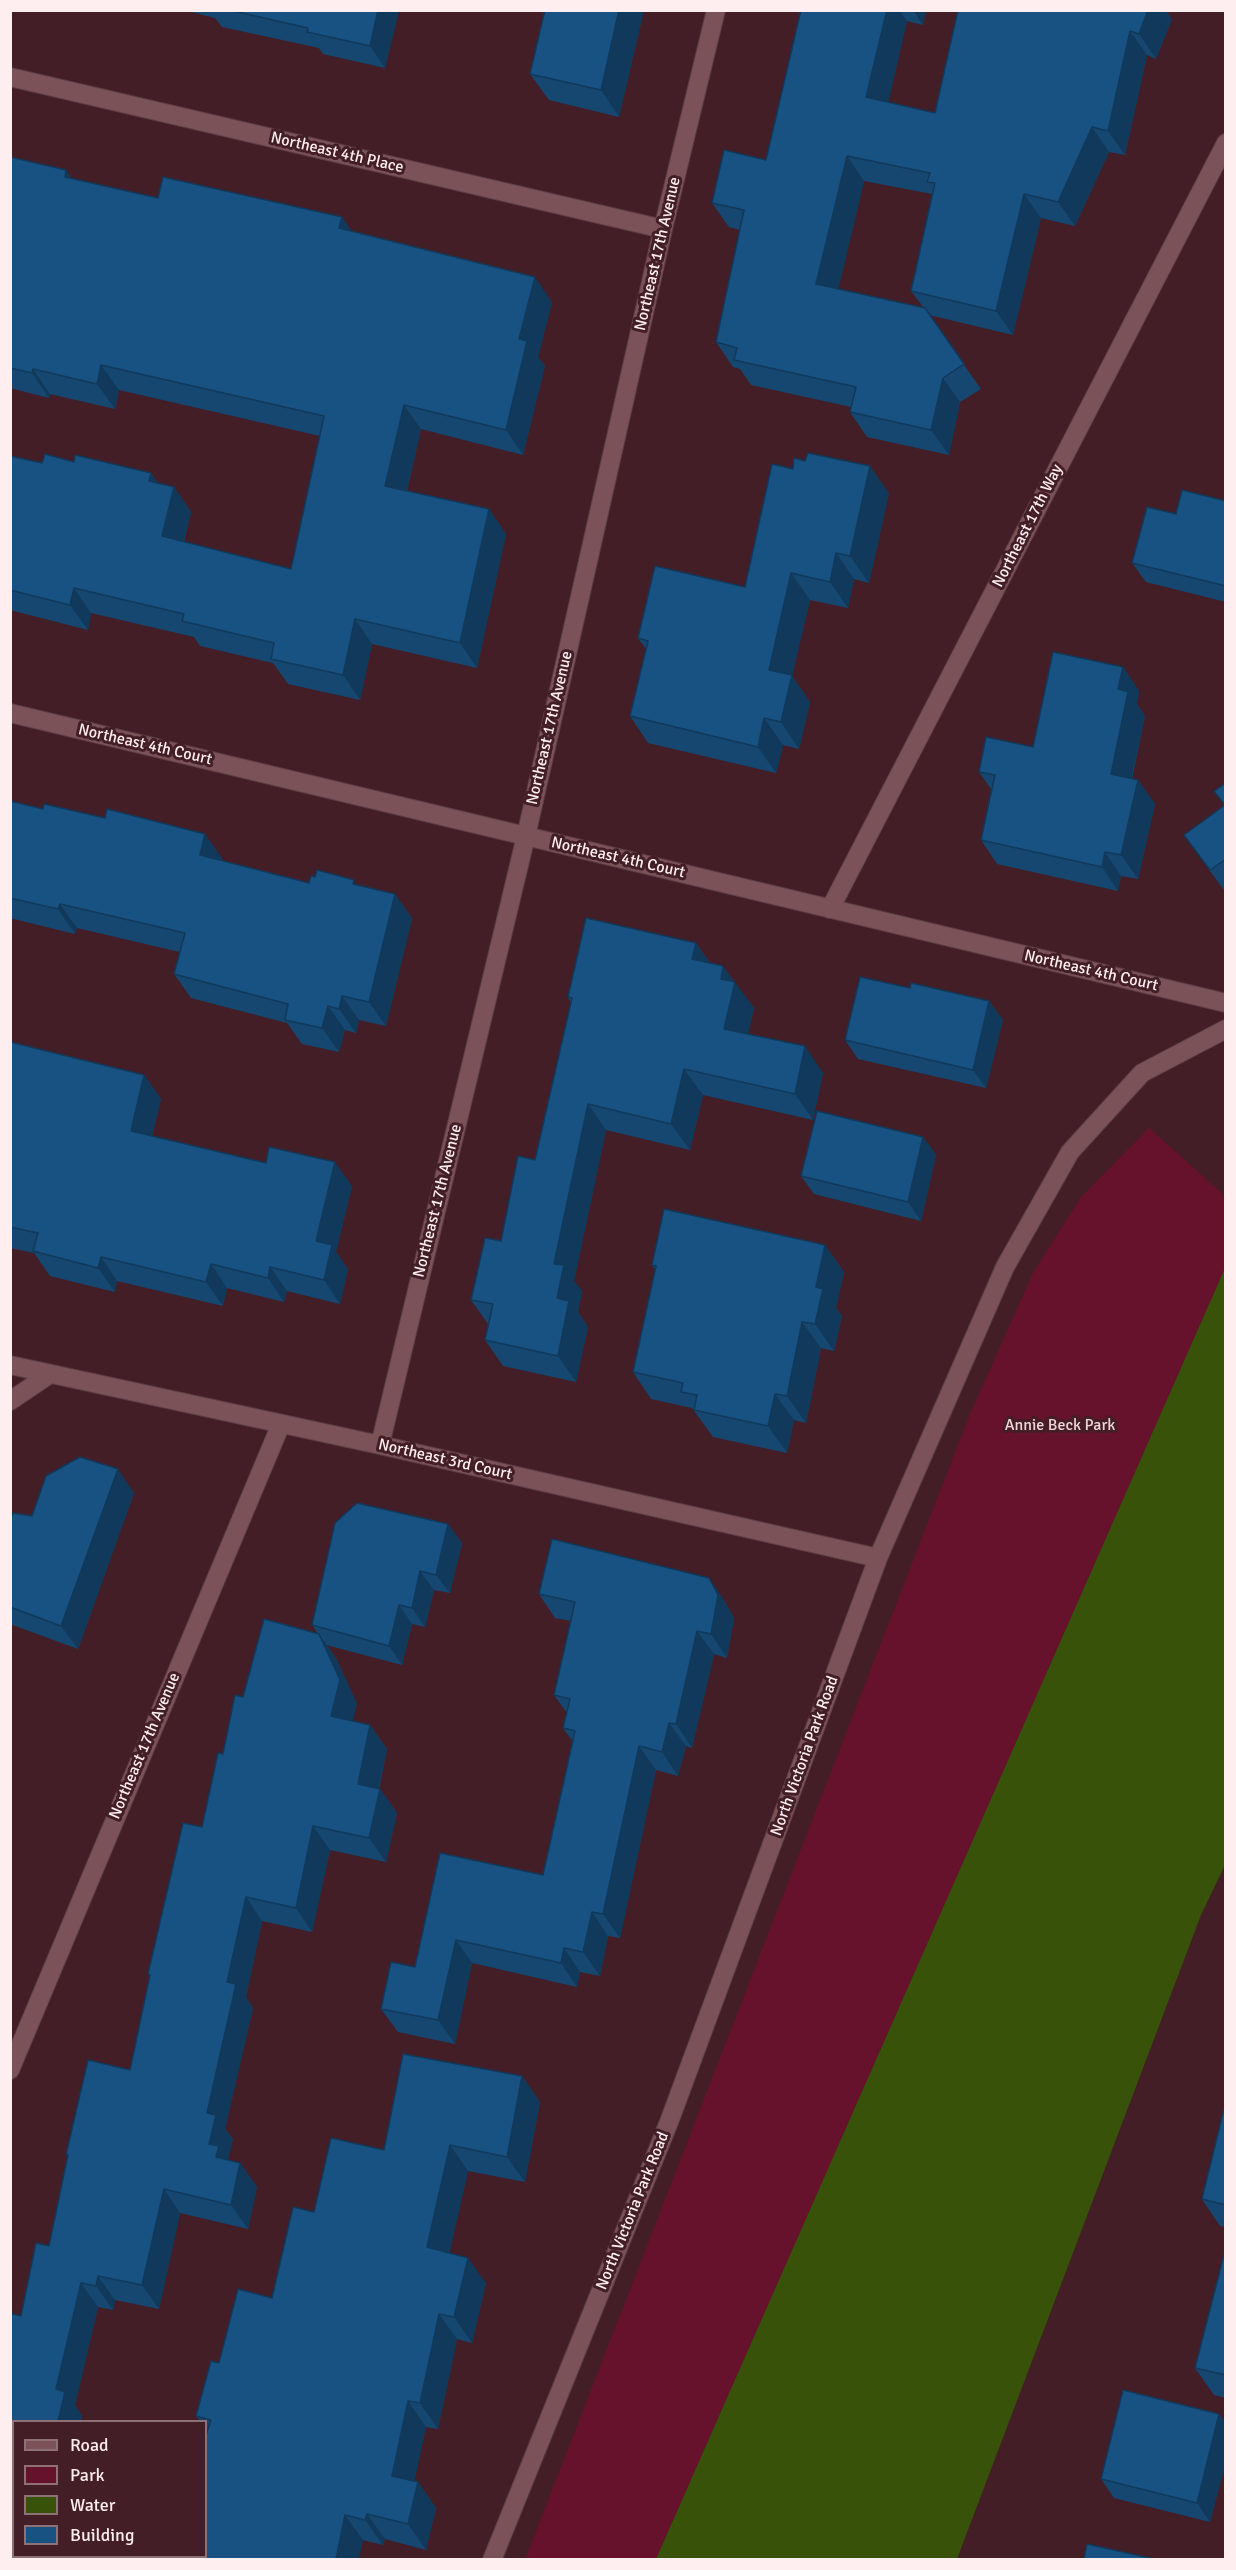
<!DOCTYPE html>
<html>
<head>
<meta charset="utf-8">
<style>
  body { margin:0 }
  #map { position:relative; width:1236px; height:2570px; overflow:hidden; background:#431e26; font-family:Signika,sans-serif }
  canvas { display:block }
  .frame { position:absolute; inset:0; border:12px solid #feeef0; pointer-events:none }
  .legend { position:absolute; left:12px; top:2420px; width:195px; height:138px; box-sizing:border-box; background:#431e26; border:2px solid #8e7177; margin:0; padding:8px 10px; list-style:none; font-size:18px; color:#feeef0 }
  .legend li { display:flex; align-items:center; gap:12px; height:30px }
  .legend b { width:30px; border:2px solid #8e7177 }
</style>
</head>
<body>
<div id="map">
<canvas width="1236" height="2570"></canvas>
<div class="frame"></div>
<ul class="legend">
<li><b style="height:8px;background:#7c5259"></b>Road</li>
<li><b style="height:16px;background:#67122c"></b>Park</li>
<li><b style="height:16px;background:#38520a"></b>Water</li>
<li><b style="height:16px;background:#185282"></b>Building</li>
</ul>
</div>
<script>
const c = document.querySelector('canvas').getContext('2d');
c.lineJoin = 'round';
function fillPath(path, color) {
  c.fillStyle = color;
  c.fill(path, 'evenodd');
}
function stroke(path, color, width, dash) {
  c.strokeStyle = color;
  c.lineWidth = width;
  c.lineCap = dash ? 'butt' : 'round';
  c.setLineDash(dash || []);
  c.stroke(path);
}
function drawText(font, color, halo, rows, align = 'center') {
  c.font = font + ' Signika,sans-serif';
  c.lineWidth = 6;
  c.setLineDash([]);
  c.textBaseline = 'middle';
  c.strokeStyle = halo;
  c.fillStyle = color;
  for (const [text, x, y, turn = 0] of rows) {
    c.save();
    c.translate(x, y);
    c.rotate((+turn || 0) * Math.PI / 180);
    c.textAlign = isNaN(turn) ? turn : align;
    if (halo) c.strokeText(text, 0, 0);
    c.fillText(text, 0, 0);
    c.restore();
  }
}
fillPath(new Path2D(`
  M1149 1128 1225 1196V1268L656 2559 525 2560 970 1414 1033 1273 1081 1197Z`), '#67122c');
fillPath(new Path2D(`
  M1225 1268V1865L1201 1915 957 2559H656Z`), '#38520a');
const minor = new Path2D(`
  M10 77 663 229
  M10 713 1226 1003
  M830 909 1226 143
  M10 1365 380 1445 878 1558
  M10 1401 50 1374
  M380 1445 526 836 663 229 716 10
  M10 2070 281 1424
  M492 2560 669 2122 878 1558 1005 1267 1070 1152 1142 1073 1226 1029`);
stroke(minor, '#5b3e45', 20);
stroke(minor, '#7c5259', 18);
fillPath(new Path2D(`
  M183 10H399L385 68 323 54 319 48 222 27 215 18Z
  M545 10H644L619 117 549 100 530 74Z
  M801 10H926L923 25 907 21 888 102 935 113 958 10 1172 19 1156 59 1147 55 1125 155 1109 152 1075 226 1041 218 1013 335 929 315 981 389 960 402 949 455 867 437 850 412 851 407 751 385 740 369 733 367 716 342 740 230 729 227 712 203 766 160ZM864 181 932 194 911 291 924 308 838 289Z
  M10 157 72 178 158 198 342 217 352 232 552 302 538 357 545 366 523 455 421 429 407 491 489 509 506 534 477 668 372 644 360 700 288 684 273 663 200 646 194 637 91 613 88 630 10 610V456L42 463 74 462 151 473 158 483 174 487 191 512 184 542 291 569 320 436 119 390 115 409 50 394 49 398 10 388Z
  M889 493 869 583 854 579 848 608 810 600 792 676 810 702 799 749 783 745 776 773 648 743 630 716 646 649 638 638 745 587Z
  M1226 501V602L1146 582 1132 563 1176 514Z
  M1123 667 1139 691 1137 704 1145 716 1132 779 1138 780 1155 804 1138 879 1121 876 1118 891 997 864 981 840 991 789 979 772 1033 747Z
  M1226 783V893L1184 835 1224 806Z
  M10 801 222 858V861L309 883 358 885 395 894 412 918 386 1026 359 1020 356 1033 345 1030 339 1052 302 1044 287 1023 191 998 174 974 180 952 77 928 75 934 10 918Z
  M696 943 710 963 734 982 754 1008 748 1034 823 1073 813 1120 703 1095 690 1150 606 1130 574 1281 582 1291 578 1312 588 1327 576 1382 503 1366 485 1340 488 1324 471 1300 501 1241 535 1160 571 1003 568 997Z
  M910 988 989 1001 1003 1020 986 1088 858 1059 845 1040Z
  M10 1042 144 1075 161 1099 152 1136 352 1186 336 1252 348 1269 340 1304 287 1291 284 1302 227 1288 223 1306 117 1281 115 1292 50 1276 34 1253 10 1248Z
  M923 1137 936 1155 921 1221 814 1194 801 1176Z
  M825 1245 844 1272 836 1308 842 1316 834 1351 821 1348 806 1423 794 1420 787 1453 713 1437 692 1408 651 1399 633 1372 655 1270 652 1265Z
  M134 1493 78 1649 10 1624V1521Z
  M357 1503 448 1524 462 1543 450 1593 434 1590 425 1627 412 1624 402 1665 326 1645 336 1658 357 1704 352 1721 370 1725 387 1749 379 1789H380L397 1813 386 1862 330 1850 312 1932 262 1921 246 1997 253 2008 225 2129 233 2139 228 2159 229 2160 240 2163 257 2187 248 2229 180 2213 159 2309 115 2300 113 2310 98 2307 75 2405 82 2416 81 2421H14V2556H55L54 2559H10V2321L12 2314 21 2316 36 2243 49 2246 68 2158 66 2155 88 2060 130 2070 150 1977 148 1974 183 1823 202 1827 218 1753 223 1754 235 1695 243 1697 264 1619 318 1634 312 1625 335 1523Z
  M709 1578 725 1602 734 1618 727 1658 714 1654 692 1748 686 1746 678 1776 656 1770 620 1938 608 1936 600 1976 580 1972 577 1987 472 1963 455 2044 398 2032 381 2009 415 1967 543 1875 573 1742 563 1728 567 1713 554 1695 571 1621 555 1618 539 1594Z
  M522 2076 540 2102 525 2182 468 2171 449 2253 486 2283 472 2343 457 2339 438 2429 426 2427 414 2481 418 2482 436 2508 426 2550 385 2539 383 2545 363 2540 206 2556 207 2431 206 2429V2421H200L196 2416 219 2363 272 2298 314 2212 384 2150Z
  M1226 2101V2227L1220 2226 1202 2199Z
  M1226 2247V2398L1214 2395 1195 2368Z
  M1219 2414 1226 2423V2461L1210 2522 1114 2498 1101 2479Z`), '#154770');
fillPath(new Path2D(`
  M378 10H399L385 68 370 46Z
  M619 10H644L619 117 601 90Z
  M887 10H899L907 21 884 121 866 97Z
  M913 10H926L923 25Z
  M1148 10H1166L1172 19 1156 59 1139 34Z
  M1130 31 1147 55 1125 155 1108 131Z
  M1092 127 1109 152 1075 226 1058 202Z
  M847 156 864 181 834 308 816 284Z
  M66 170 84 195 65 177Z
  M1024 194 1041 218 1013 335 996 311Z
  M342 217 359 242 339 228Z
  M535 277 552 302 538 357 545 366 523 455 506 430 519 339Z
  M101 365 119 390 115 409 97 384Z
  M33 369 50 394 49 398 32 373Z
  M943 378 960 402 949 455 931 430Z
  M404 405 421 429 402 511 385 486Z
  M870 466 889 493 869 583 850 556Z
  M151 473 169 498 149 481Z
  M174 487 191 512 179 561 162 536Z
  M489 509 506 534 477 668 460 643Z
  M836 553 854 579 848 608 830 582Z
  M791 573 810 600 792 676 810 702 799 749 781 722 769 670Z
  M74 588 91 613 88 630 70 605Z
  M355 619 372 644 360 700 343 675Z
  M1123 667 1139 691 1137 704 1145 716 1127 798 1111 774 1118 689Z
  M764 718 783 745 776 773 758 747Z
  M1138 780 1155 804 1138 879 1121 855Z
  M205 834 222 858 217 879 200 855Z
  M1105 852 1121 876 1118 891 1102 867Z
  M395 894 412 918 386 1026 369 1002Z
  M60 904 77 928 75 934 58 909Z
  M696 943 714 969 692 959Z
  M723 966 754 1008 743 1055 724 1029 721 979Z
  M342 996 359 1020 356 1033 339 1009Z
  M989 1001 1003 1020 986 1088 973 1070Z
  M328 1006 345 1030 339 1052 322 1028Z
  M805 1046 823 1073 813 1120 795 1094Z
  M684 1069 703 1095 690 1150 671 1124Z
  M144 1075 161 1099 147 1155 131 1131Z
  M588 1104 606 1130 574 1281 582 1291 578 1312 588 1327 576 1382 558 1356 557 1298 554 1264Z
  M923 1137 936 1155 921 1221 908 1202Z
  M335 1162 352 1186 336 1252 348 1269 340 1304 324 1280 316 1241Z
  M825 1245 844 1272 836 1308 842 1316 834 1351 815 1324 816 1287Z
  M101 1257 117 1281 115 1292 98 1268Z
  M211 1264 227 1288 223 1306 206 1282Z
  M270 1267 287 1291 284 1302 268 1278Z
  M802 1322 821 1348 806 1423 787 1396Z
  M775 1394 794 1420 787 1453 768 1426Z
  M118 1469 134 1493 78 1649 61 1626Z
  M448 1524 462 1543 450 1593 436 1575Z
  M420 1571 434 1590 425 1627 412 1608Z
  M709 1578 725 1602 734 1618 727 1658 711 1634Z
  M399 1605 412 1624 402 1665 389 1646Z
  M697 1631 714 1654 692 1748 676 1724Z
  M319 1634 336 1658 357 1704 348 1740 331 1716Z
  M669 1723 686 1746 678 1776 662 1752Z
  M370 1725 387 1749 374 1808 358 1784Z
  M639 1746 656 1770 620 1938 603 1914Z
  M380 1789 397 1813 386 1862 369 1838Z
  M313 1826 330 1850 312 1932 296 1908Z
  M246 1897 262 1921 246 1997 253 2008 225 2129 233 2139 228 2159 235 2170 216 2157 209 2144 207 2113 227 1982Z
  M592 1912 608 1936 600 1976 583 1952Z
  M456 1940 472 1963 455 2044 438 2020Z
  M564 1948 580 1972 577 1987 561 1963Z
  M522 2076 540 2102 525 2182 507 2157Z
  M450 2145 468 2171 445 2273 427 2247Z
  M240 2163 257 2187 248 2229 231 2205Z
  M164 2189 180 2213 159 2309 142 2285Z
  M468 2258 486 2283 472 2343 454 2317Z
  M98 2276 115 2300 113 2310 96 2286Z
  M81 2283 98 2307 75 2405 82 2416 81 2421H58L56 2389Z
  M439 2314 457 2339 438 2429 420 2403Z
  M408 2401 426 2427 410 2502 392 2476Z
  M1219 2414 1226 2423V2461L1210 2522 1197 2503Z
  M418 2482 436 2508 426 2550 408 2524Z
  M367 2514 385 2539 383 2545 365 2520Z
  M345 2515 363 2540 359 2559H336Z
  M32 2556H55L54 2559H31Z`), '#11395b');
const building = new Path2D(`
  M229 10H378L370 46 307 32 308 28Z
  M545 10H619L601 90 530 74Z
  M801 10H887L866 97 935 113 958 10H1148L1139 34 1130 31 1108 131 1092 127 1058 202 1024 194 996 311 911 291 935 183 927 182 930 173 847 156 816 284 925 308 964 364 943 378 931 430 850 412 856 387 734 360 737 348 716 342 744 210 712 203 724 150 766 160Z
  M10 157 66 170 65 177 158 198 163 177 342 217 339 228 535 277 519 339 527 341 506 430 404 405 385 486 489 509 460 643 355 619 343 675 271 659 274 643 182 621 184 614 74 588 70 605 10 590V456L42 463 45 454 74 462 75 455 151 473 149 481 174 487 162 536 291 569 324 416 101 365 97 384 33 369 32 373 10 368Z
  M808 453 870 466 850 556 836 553 830 582 791 573 769 670 792 675 781 722 764 718 758 747 630 716 648 641 638 638 655 566 745 587 772 464 793 469 794 458 805 461Z
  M1182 490 1226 501V586L1132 563 1147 507 1176 514Z
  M1053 652 1123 667 1118 689 1128 692 1111 774 1138 780 1121 855 1105 852 1102 867 981 840 995 775 979 772 986 737 1033 747Z
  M1226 783V859L1210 870 1184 835 1225 805 1214 791Z
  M10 801 43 809 44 804 105 818 107 809 205 834 200 855 309 883 311 876 315 877 317 870 354 880 353 884 395 894 369 1002 342 996 339 1009 328 1006 322 1028 285 1020 288 1004 174 974 185 933 60 904 58 909 10 898Z
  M586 918 696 943 692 959 723 966 721 979 735 982 724 1029 805 1046 795 1094 684 1069 671 1124 588 1104 554 1264 564 1265 557 1298 569 1301 558 1356 485 1340 493 1304 471 1300 485 1238 501 1241 518 1156 535 1160 572 998 568 997Z
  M860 977 910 988 911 983 989 1001 973 1070 845 1040Z
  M10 1042 144 1075 131 1131 266 1163 269 1147 335 1162 316 1241 332 1245 324 1280 270 1267 268 1278 211 1264 206 1282 101 1257 98 1268 33 1251 38 1233 10 1227Z
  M817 1111 923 1137 908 1202 801 1176Z
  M664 1209 825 1245 816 1287 823 1289 815 1324 802 1322 787 1396 775 1394 768 1426 694 1410 697 1395 681 1392 683 1383 633 1372 656 1266 652 1265Z
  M80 1457 118 1469 61 1626 10 1607V1521L13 1513 32 1516 46 1476Z
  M357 1503 448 1524 436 1575 420 1571 412 1608 399 1605 389 1646 312 1625 335 1523Z
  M552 1539 709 1578 718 1595 711 1634 697 1631 676 1724 669 1723 662 1752 639 1746 603 1914 592 1912 583 1952 564 1948 561 1963 456 1940 438 2020 381 2009 391 1962 415 1967 440 1853 543 1875 575 1731 563 1728 570 1699 554 1695 575 1602 539 1594Z
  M264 1619 319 1634 340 1680 331 1716 370 1725 358 1784 380 1789 369 1838 313 1826 296 1908 246 1897 227 1982 236 1984 207 2113 216 2115 209 2144 219 2146 216 2157 240 2163 231 2205 164 2189 142 2285 98 2276 96 2286 81 2283 56 2389 65 2392 58 2421H14V2556H32L31 2559H10V2321L12 2314 21 2316 36 2243 49 2246 68 2155H66L88 2060 130 2070 150 1975 148 1974 183 1823 202 1827 218 1753 223 1754 235 1695 243 1697Z
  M403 2054 522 2076 507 2157 450 2145 427 2247 468 2258 454 2317 439 2314 420 2403 408 2401 392 2476 418 2482 408 2524 367 2514 365 2520 345 2515 336 2559H153L154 2556H206V2435L211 2420 196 2416 211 2361 219 2363 238 2289 272 2298 293 2207 314 2212 331 2138 384 2150Z
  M1226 2101V2205L1202 2199Z
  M1226 2247V2375L1195 2368Z
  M1123 2390 1219 2414 1197 2503 1101 2479Z
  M1087 2544 1154 2559H1084Z`);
fillPath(building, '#185282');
stroke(building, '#11395b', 1.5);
drawText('16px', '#feeef0', '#431e26', [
  ["Northeast 4th Place",337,153,13],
  ["Northeast 17th Avenue",658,254,-77],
  ["Northeast 17th Way",1028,526,-63],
  ["Northeast 17th Avenue",550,728,-77],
  ["Northeast 4th Court",145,745,13],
  ["Northeast 4th Court",618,858,13],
  ["Northeast 4th Court",1091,971,13],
  ["Northeast 17th Avenue",438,1201,-76],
  ["Northeast 3rd Court",445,1460,13],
  ["Northeast 17th Avenue",145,1746,-67],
  ["North Victoria Park Road",805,1756,-70],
  ["North Victoria Park Road",633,2211,-68]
]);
drawText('16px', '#f1d6d9', '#431e26', [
  ["Annie Beck Park",1060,1426]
]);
</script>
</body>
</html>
